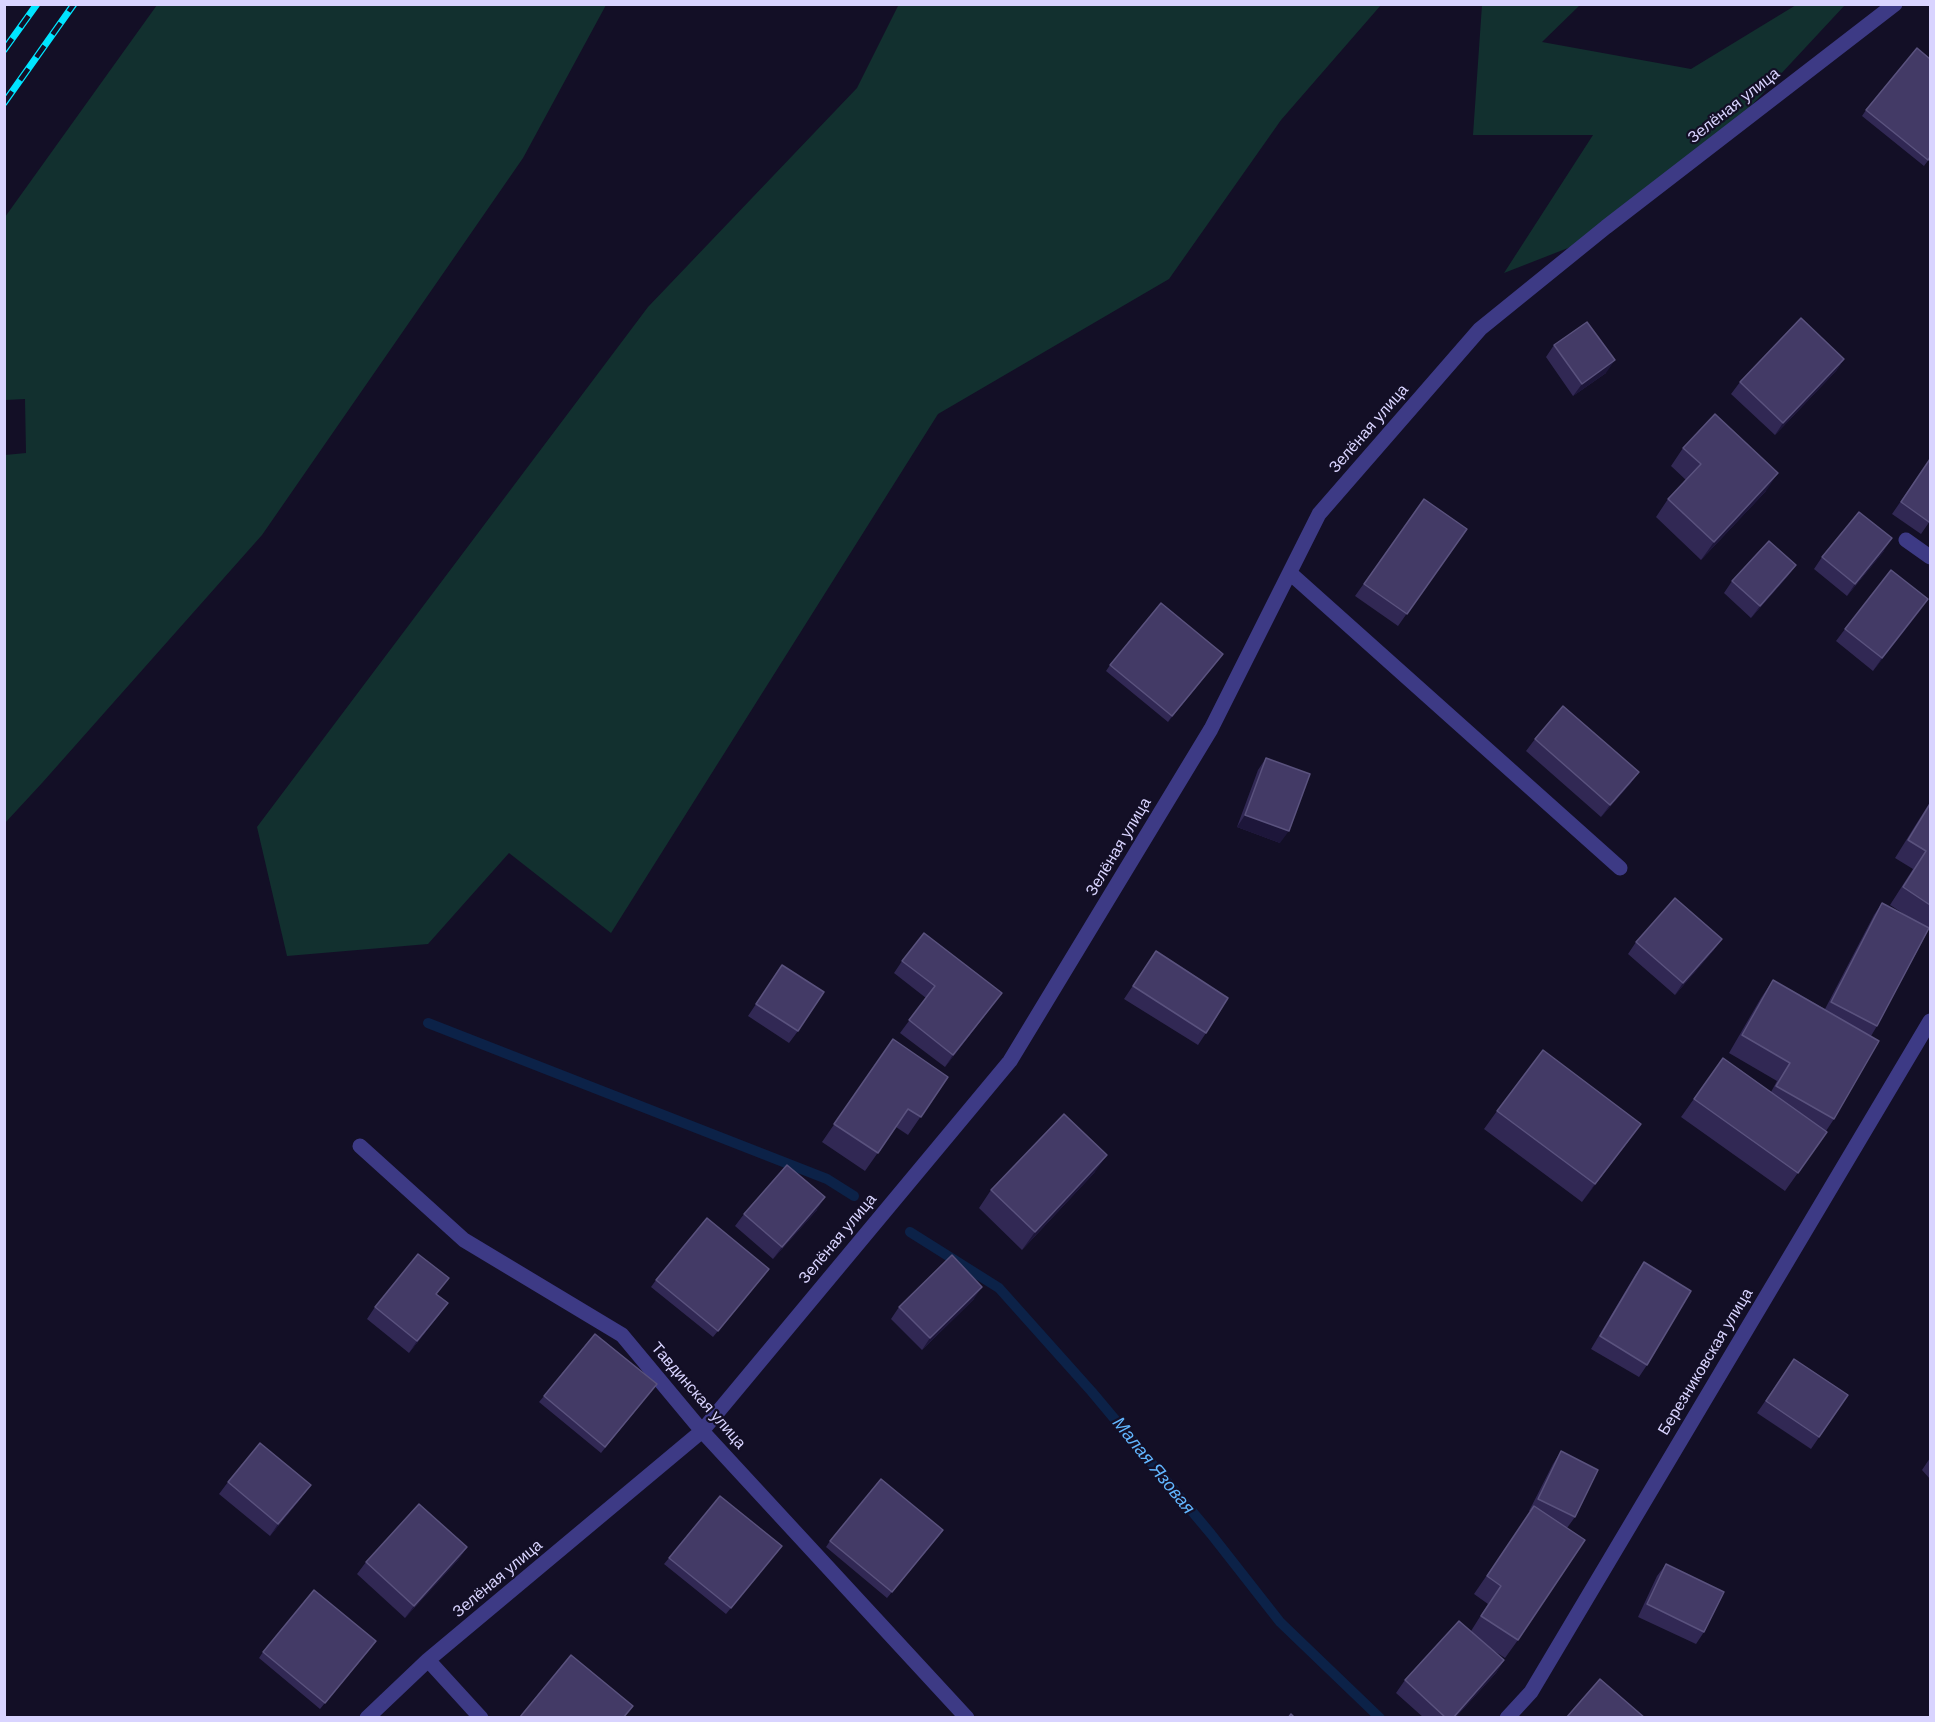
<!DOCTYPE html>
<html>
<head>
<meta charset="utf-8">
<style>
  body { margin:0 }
  #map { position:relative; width:1935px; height:1722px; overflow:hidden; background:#130f26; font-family:Arial,sans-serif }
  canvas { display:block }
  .frame { position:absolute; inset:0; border:6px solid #d9d4ff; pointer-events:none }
</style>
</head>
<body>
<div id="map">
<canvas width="1935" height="1722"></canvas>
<div class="frame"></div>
</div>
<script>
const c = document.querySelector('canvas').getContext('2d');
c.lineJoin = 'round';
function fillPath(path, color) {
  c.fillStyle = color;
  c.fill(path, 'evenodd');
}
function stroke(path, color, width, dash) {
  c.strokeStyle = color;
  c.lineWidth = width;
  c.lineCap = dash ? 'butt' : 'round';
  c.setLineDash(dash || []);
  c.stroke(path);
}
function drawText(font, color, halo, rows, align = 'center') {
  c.font = font + ' Arial,sans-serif';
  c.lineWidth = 4.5;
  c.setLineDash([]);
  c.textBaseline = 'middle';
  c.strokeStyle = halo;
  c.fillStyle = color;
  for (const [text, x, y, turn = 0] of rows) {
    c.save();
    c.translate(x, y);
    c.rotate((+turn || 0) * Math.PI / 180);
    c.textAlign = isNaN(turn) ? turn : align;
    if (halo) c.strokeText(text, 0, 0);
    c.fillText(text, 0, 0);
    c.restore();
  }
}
fillPath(new Path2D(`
  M899 4 1381 5 1281 120 1169 279 938 414 611 933 509 853 428 944 287 956 257 827 648 307 857 88Z
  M157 5H606L523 158 262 535 42 783 5 823V455L26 453 25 399 5 400V217Z
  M1482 5H1580L1542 42 1691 69 1796 5H1845L1738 120 1591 239 1504 273 1593 135H1473Z`), '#12302f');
stroke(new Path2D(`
  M428 1023 827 1179 854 1196
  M910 1232 999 1288 1092 1392 1211 1534 1280 1622 1380 1718`), '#0c2248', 10);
stroke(new Path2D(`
  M1906 540 1930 557
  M1290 573 1620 868
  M360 1146 464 1240 622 1335 702 1431 967 1718
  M428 1660 481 1718
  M367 1718 428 1660 702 1431 1010 1061 1211 729 1319 514 1480 329 1606 227 1895 4
  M1507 1718 1531 1692 1930 1021`), '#3d3a85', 15);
const rail = new Path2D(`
  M4 50 37 4
  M4 103 74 4`);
stroke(rail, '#00e5ff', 7);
stroke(rail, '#130f26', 4.5, [14]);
fillPath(new Path2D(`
  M1930 59V158L1924 166 1862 116 1866 110Z
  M1554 345 1606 373 1573 396 1546 357Z
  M1844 359 1836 371 1775 435 1731 394 1740 382Z
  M1683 448 1766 491 1701 560 1656 517 1668 499 1686 480 1671 466Z
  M1930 459V521L1921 534 1892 514Z
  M1424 499 1467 529 1398 626 1355 596Z
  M1884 551 1847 596 1814 569 1822 557Z
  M1796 565 1787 577 1751 618 1724 593 1732 581Z
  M1928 599 1873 671 1836 641 1845 629Z
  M1223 654 1168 722 1106 671 1110 665Z
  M1535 739 1639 772 1630 784 1601 817 1526 751Z
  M1266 758 1280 843 1237 827 1258 770Z
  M1930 802V930L1929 929 1877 1026 1871 1036 1834 1119 1826 1131 1827 1132 1785 1191 1681 1117 1723 1058 1771 1092 1777 1081 1729 1053 1761 998 1773 980 1825 1009 1874 915 1882 903 1910 918 1890 905 1913 869 1895 858Z
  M1722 939 1713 951 1675 995 1628 954 1636 942Z
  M1156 951 1206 1033 1198 1045 1124 999Z
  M902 961 993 1005 945 1067 900 1033 926 998 894 973Z
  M782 965 798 1031 789 1043 748 1016Z
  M893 1039 948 1077 908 1135 896 1127 865 1171 822 1142Z
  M1497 1111 1641 1124 1582 1202 1484 1129Z
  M1095 1172 1022 1250 979 1208 991 1190Z
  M817 1210 773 1259 735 1226 744 1214Z
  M1644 1262 1647 1365 1639 1377 1591 1349 1635 1275Z
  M769 1269 713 1337 651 1287 656 1280Z
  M437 1295 439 1315 409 1353 367 1319 375 1307Z
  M974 1299 922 1350 891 1319 899 1307Z
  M1794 1359 1848 1395 1811 1449 1757 1413Z
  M657 1384 601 1453 539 1402 544 1396Z
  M1561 1451 1575 1517 1567 1528 1518 1640 1505 1658 1491 1649 1504 1660 1496 1673 1455 1718H1424L1396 1693 1405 1680 1471 1631 1488 1604 1474 1594 1531 1511H1529L1553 1464Z
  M1930 1458V1479L1922 1470Z
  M228 1482 302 1497 270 1536 219 1494Z
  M943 1530 887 1598 826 1547 830 1541Z
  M467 1547 458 1560 405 1618 357 1574 366 1562Z
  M777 1552 726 1614 664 1564 669 1558Z
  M1666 1564 1704 1632 1696 1644 1638 1617 1657 1576Z
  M372 1647 320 1709 259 1658 263 1652Z`), '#312854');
fillPath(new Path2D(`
  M1844 359 1836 371 1775 435 1783 423Z
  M1615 360 1606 373 1573 396 1582 384Z
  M1778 473 1766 491 1701 560 1714 542Z
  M1892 538 1884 551 1847 596 1855 584Z
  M1796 565 1787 577 1751 618 1760 606Z
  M1928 599 1920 611 1873 671 1882 658Z
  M1223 654 1219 660 1168 722 1172 716Z
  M1639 772 1630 784 1601 817 1610 805Z
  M1245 815 1289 831 1280 843 1237 827Z
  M1722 939 1713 951 1675 995 1683 983Z
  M1002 993 993 1005 945 1067 953 1055Z
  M1641 1124 1628 1142 1582 1202 1595 1184Z
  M1107 1155 1095 1172 1022 1250 1035 1232Z
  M825 1197 817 1210 773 1259 782 1247Z
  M982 1287 974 1299 922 1350 930 1338Z
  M448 1303 439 1315 409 1353 417 1341Z
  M311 1485 302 1497 270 1536 278 1524Z
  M943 1530 939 1536 887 1598 892 1592Z
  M467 1547 458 1560 405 1618 414 1606Z
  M376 1641 372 1647 320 1709 325 1703Z
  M1504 1660 1496 1673 1455 1718H1453Z`), '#1d163a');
const building = new Path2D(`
  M1917 48 1930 59V157L1928 160 1866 110Z
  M1801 318 1844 359 1783 423 1740 382Z
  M1587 322 1615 360 1582 384 1554 345Z
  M1715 414 1778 473 1714 542 1668 499 1701 464 1683 448Z
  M1930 459V521L1929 522 1901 502Z
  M1424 499 1467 529 1407 614 1364 584Z
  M1859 512 1892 538 1855 584 1822 557Z
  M1769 541 1796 565 1760 606 1732 581Z
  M1891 570 1928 599 1882 658 1845 629Z
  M1161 603 1223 654 1172 716 1110 665Z
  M1563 706 1639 772 1610 805 1535 739Z
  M1266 758 1310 774 1289 831 1245 815Z
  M1930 804V905L1903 887 1926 851 1908 840Z
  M1675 898 1722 939 1683 983 1636 942Z
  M1882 903 1929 928 1877 1026 1831 1002Z
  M924 933 1002 993 953 1055 909 1020 935 986 902 961Z
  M1156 951 1228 998 1206 1033 1133 986Z
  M782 965 824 992 798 1031 756 1004Z
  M1773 980 1879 1041 1834 1119 1776 1086 1790 1063 1742 1035Z
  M893 1039 948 1077 921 1117 908 1109 878 1153 834 1124Z
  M1543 1050 1641 1124 1595 1184 1497 1111Z
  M1723 1058 1827 1132 1798 1173 1694 1099Z
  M1064 1114 1107 1155 1035 1232 991 1190Z
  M787 1165 825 1197 782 1247 744 1214Z
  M707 1218 769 1269 718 1331 656 1280Z
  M418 1254 449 1278 436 1294 448 1303 417 1341 375 1307Z
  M952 1255 982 1287 930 1338 899 1307Z
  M1644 1262 1691 1291 1647 1365 1600 1336Z
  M595 1334 657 1384 605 1447 544 1396Z
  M1794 1359 1848 1395 1819 1437 1766 1401Z
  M260 1443 311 1485 278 1524 228 1482Z
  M1561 1451 1598 1470 1575 1517 1538 1499Z
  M881 1479 943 1530 892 1592 830 1541Z
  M720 1496 782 1546 731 1608 669 1558Z
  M419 1504 467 1547 414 1606 366 1562Z
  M1534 1506 1585 1540 1518 1640 1481 1616 1501 1586 1487 1576Z
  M1666 1564 1724 1592 1704 1632 1647 1604Z
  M314 1590 376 1641 325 1703 263 1652Z
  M1459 1621 1504 1660 1453 1718H1446L1405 1680Z
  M571 1655 633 1706 623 1718 520 1717Z
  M1600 1679 1645 1718H1566Z
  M1291 1714 1295 1718H1288Z`);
fillPath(building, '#433a66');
stroke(building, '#5a527e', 1.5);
drawText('16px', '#d9d4ff', '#130f26', [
  ["Зелёная улица",1734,106,-38],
  ["Зелёная улица",1369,429,-49],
  ["Зелёная улица",1119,847,-59],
  ["Зелёная улица",838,1239,-50],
  ["Березниковская улица",1706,1362,-59],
  ["Тавдинская улица",698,1396,49],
  ["Зелёная улица",498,1579,-40]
]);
drawText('italic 18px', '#62b6ff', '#130f26', [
  ["Малая Язовая",1153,1466,51]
]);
</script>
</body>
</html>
